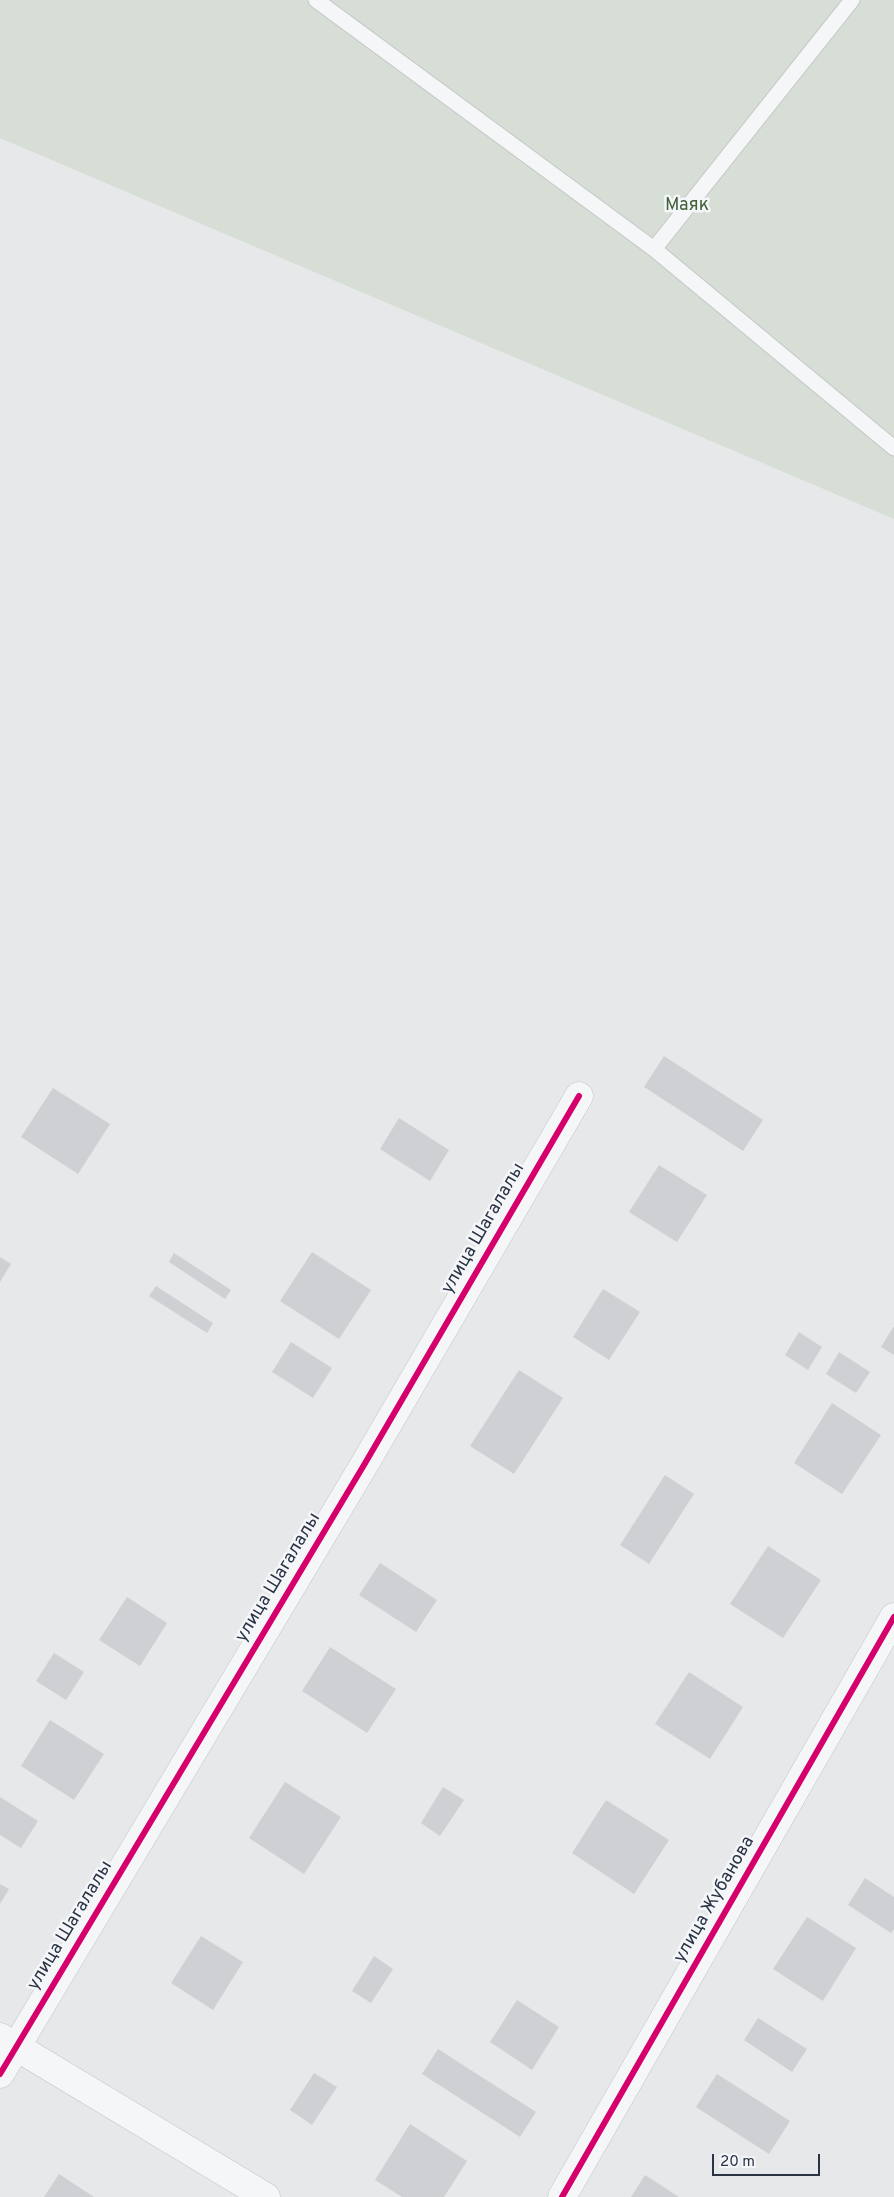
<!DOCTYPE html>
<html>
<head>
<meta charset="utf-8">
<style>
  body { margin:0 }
  #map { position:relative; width:894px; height:2197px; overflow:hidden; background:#e6e8ea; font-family:Overpass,sans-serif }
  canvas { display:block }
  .scale { position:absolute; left:712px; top:2154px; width:108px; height:22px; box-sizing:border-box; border:2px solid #2b3445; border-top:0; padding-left:6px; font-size:15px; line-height:18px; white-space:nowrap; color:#2b3445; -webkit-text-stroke:4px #f4f6f9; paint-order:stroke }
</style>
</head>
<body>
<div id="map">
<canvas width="894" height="2197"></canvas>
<div class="scale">20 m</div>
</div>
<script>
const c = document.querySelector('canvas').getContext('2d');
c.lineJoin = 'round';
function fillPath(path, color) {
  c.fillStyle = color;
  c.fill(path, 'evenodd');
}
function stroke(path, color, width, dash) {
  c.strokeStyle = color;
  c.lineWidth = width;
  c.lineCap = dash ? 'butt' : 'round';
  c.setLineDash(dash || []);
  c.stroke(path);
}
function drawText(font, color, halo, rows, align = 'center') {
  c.font = font + ' Overpass,sans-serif';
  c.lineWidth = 5;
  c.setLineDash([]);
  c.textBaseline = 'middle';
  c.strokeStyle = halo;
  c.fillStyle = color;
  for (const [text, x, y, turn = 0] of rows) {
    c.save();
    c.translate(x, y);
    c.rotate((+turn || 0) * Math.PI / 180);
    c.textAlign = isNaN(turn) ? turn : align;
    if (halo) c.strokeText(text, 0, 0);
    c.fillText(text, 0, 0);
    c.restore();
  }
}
fillPath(new Path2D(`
  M0 0H894V519L0 138Z`), '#d6ded6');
fillPath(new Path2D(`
  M664 1056 763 1120 743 1151 644 1087Z
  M53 1088 110 1124 78 1174 21 1137Z
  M399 1118 449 1150 430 1181 380 1149Z
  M659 1165 707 1195 677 1242 629 1212Z
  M312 1252 371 1290 339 1339 280 1301Z
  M174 1253 231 1290 225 1299 169 1262Z
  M0 1257 11 1264 0 1282Z
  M156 1286 213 1323 207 1333 149 1296Z
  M603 1289 640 1312 609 1360 573 1337Z
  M894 1326V1355L881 1347Z
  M799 1332 822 1347 808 1370 785 1355Z
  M291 1342 332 1368 313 1398 272 1372Z
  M839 1352 870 1372 856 1393 826 1374Z
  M519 1370 563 1398 514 1474 470 1446Z
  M832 1403 881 1435 842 1494 794 1463Z
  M665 1475 694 1494 649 1564 620 1545Z
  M768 1546 821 1580 783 1638 730 1604Z
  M380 1563 437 1600 416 1632 359 1595Z
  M127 1597 167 1623 140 1666 99 1640Z
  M330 1647 396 1689 367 1733 302 1691Z
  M54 1653 84 1672 66 1700 36 1681Z
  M689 1672 743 1707 710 1759 655 1724Z
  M50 1720 104 1754 74 1800 21 1766Z
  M285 1782 341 1817 304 1874 249 1838Z
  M443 1787 464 1800 440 1836 421 1823Z
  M0 1797 38 1821 21 1848 0 1835Z
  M606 1800 669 1840 634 1894 572 1853Z
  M865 1878 894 1897V1929L891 1933 848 1905Z
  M0 1884 9 1889 0 1904Z
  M807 1917 856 1948 823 2001 773 1969Z
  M201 1936 243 1962 213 2010 171 1983Z
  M374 1956 393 1969 371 2003 352 1991Z
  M517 2000 559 2027 532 2070 490 2042Z
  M758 2018 807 2049 792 2072 744 2040Z
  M438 2049 536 2112 520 2137 422 2074Z
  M314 2073 337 2087 312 2125 290 2110Z
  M717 2074 790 2121 769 2154 696 2107Z
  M410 2124 467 2161 444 2197H402L375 2180Z
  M59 2174 94 2197H44Z
  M645 2175 679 2197H631Z`), '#ced0d3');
const lane = new Path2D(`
  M316 0 654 249 894 448
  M654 249 852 0`);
const street = new Path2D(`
  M0 2037 266 2197
  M0 2074 364 1465 579 1096
  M562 2197 894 1617`);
stroke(lane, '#c4c6c8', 17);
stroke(street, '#c4c6c8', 29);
stroke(lane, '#f5f6f7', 15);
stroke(street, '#f5f6f7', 28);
stroke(new Path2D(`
  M0 2074 364 1465 579 1096
  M562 2197 894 1617`), '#d6006c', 6);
drawText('18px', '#3f6138', '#f4f6f9', [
  ["Маяк",687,206]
]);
drawText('18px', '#2b3445', '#f4f6f9', [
  ["улица Шагалалы",484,1229,-60],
  ["улица Шагалалы",279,1578,-59],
  ["улица Жубанова",715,1900,-60],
  ["улица Шагалалы",71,1926,-59]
]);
</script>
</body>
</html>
